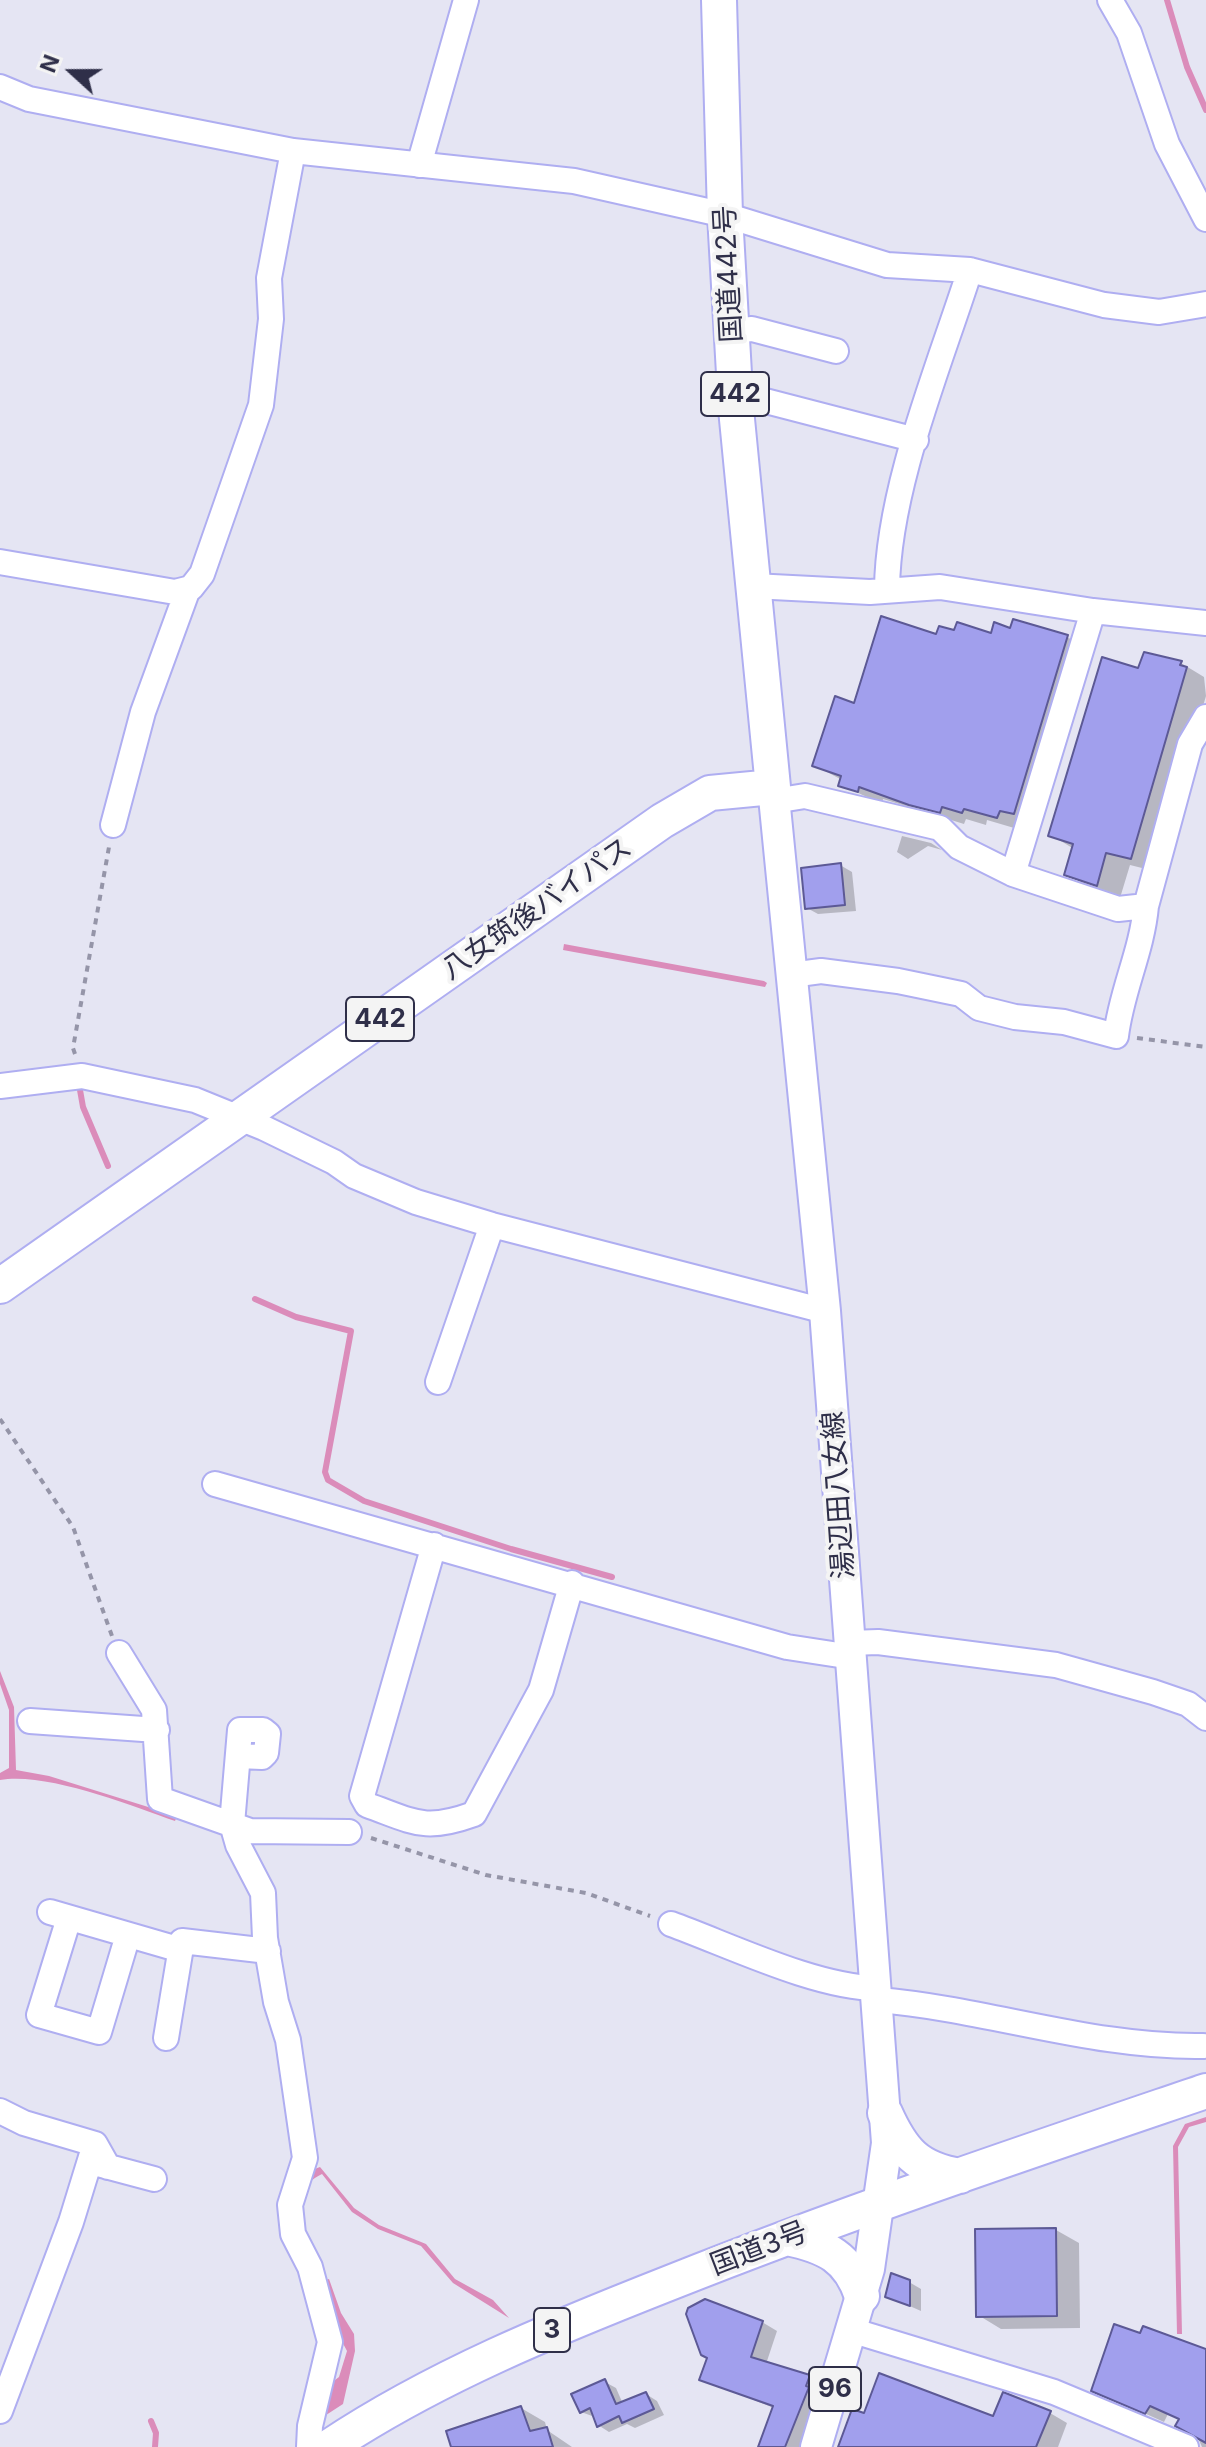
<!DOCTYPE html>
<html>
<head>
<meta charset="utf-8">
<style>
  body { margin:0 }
  #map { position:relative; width:1206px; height:2447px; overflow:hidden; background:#e5e5f3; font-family:Inter,sans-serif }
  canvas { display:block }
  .north { position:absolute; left:32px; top:32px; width:80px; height:80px; -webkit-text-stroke:6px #f4f4f4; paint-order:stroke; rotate:291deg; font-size:22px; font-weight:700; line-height:32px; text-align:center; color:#2f2f49 }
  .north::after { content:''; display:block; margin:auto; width:28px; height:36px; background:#2f2f49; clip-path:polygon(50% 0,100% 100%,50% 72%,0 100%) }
</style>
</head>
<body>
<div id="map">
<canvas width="1206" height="2447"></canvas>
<div class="north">N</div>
</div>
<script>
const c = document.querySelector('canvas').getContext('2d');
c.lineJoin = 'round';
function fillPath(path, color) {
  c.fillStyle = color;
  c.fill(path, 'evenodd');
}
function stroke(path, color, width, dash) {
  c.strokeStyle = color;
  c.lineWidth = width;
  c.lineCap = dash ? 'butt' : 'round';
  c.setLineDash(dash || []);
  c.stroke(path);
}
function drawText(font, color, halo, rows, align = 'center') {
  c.font = font + ' Inter,"Noto Sans JP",sans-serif';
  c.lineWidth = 8;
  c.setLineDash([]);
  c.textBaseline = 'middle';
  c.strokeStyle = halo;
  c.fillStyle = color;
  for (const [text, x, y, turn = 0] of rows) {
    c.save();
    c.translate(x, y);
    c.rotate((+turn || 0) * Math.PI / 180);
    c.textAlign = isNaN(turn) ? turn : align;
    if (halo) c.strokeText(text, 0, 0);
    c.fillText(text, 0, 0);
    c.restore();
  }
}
fillPath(new Path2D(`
  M564 944 764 981 767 983 765 987 563 950Z
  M0 1671 14 1707 16 1770 49 1776 177 1816 175 1821C129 1805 47 1772 0 1780V1773L9 1768V1710L0 1684Z
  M1206 2117V2122L1189 2127 1178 2147 1182 2334H1177L1173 2146 1185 2124Z
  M320 2167 354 2208 379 2225 426 2244 455 2279 493 2300 509 2318 453 2283 421 2246 378 2229 352 2212 322 2174C280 2194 308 2243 325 2270L319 2273C305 2243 289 2220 303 2187 307 2178 310 2170 320 2167Z
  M329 2279 341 2313 354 2334 355 2351 343 2404 323 2417 331 2383 339 2377 347 2351 337 2332 325 2280Z`), '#db8cba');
fillPath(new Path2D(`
  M1012 630 1067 637 1091 651 1021 830 987 820 986 825 966 819 964 824 883 799 882 804 841 785 842 780 814 765 855 705 937 636H993Z
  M1181 663 1204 677 1206 696 1154 871 1130 865 1120 898 1090 888 1067 874 1074 849 1051 835 1139 670Z
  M902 836 931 843 942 850 928 846 908 859 897 852Z
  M840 865 852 872 856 911 818 914 807 908Z
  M1056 2230 1079 2243 1080 2328 1001 2329 978 2315Z
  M909 2282 921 2289V2311L887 2296Z
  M762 2322 777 2331 766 2364 809 2377 824 2385 802 2447H760L774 2408 701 2379Z
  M1206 2352V2447H1202L1197 2436 1181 2420 1168 2414 1164 2422 1093 2390Z
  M605 2382 616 2388 623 2404 646 2394 657 2401 664 2415 635 2428 627 2424 609 2432 598 2425 595 2417 581 2412Z
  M521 2408 545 2422 547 2430 572 2447H454Z
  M1050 2413 1067 2423 1058 2447H846L865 2416 994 2419Z`), '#0003');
stroke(new Path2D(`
  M1167 0 1187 67 1206 110
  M80 1090 83 1107 108 1166
  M255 1299 296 1317 351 1331 325 1472 328 1480 364 1501 511 1549 612 1577
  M151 2421 156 2433 155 2447`), '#db8cba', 6);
const building = new Path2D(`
  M881 616 936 634 939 626 954 630 957 622 991 633 994 622 1010 628 1013 619 1068 635 1014 814 1000 811 997 818 964 809 962 813 942 807 940 813 909 805 859 787 858 792 838 786 841 776 812 766 835 696 854 703Z
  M1144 652 1182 661 1180 665 1187 667 1131 859 1106 853 1097 886 1064 875 1073 844 1048 836 1102 657 1138 668Z
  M841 863 845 905 805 909 801 868Z
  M1056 2228 1057 2316 976 2317 975 2229Z
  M891 2273 910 2280V2306L885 2297Z
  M705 2299 763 2321 751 2357 810 2375 806 2386 809 2387 785 2447H758L773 2406 699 2380 707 2358 701 2355 686 2314 688 2308Z
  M1114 2324 1140 2333 1143 2326 1206 2349V2443L1175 2426 1179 2419 1150 2406 1145 2414 1091 2391Z
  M879 2373 993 2416 1003 2392 1051 2411 1036 2447H838L852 2409 864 2413Z
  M605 2379 616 2404 646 2392 654 2409 622 2423 619 2416 597 2427 590 2408 580 2413 571 2394Z
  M521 2406 530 2431 547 2427 553 2447H451L446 2431Z`);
fillPath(building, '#a19fed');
stroke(building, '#5c5995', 2);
const minor = new Path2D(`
  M1110 0 1129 33 1167 144 1206 219
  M0 87 29 99 293 151 574 181 725 215 887 265 970 270 1104 305 1159 312 1206 304
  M419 165 466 0
  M731 331 752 329 836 351
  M754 398 916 440
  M0 562 175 592 191 588 202 574 261 405 271 319 269 278 293 151
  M753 586 870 592 940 587 1093 611 1206 623
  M887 589C888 488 939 367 970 270
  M774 801 805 796 940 828 959 847 1013 874 1118 909 1146 906 1190 744 1206 717
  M113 825 143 712 188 589
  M1013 874 1093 611
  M791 975 821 971 898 981 961 994 979 1008 1015 1017 1064 1022 1116 1036C1121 992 1142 951 1146 906
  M0 1086 82 1076 195 1100 264 1128 334 1162 354 1176 416 1202 492 1225 825 1311
  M438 1382 492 1225
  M215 1484 787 1647 852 1657
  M434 1545 362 1796 367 1805C415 1822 424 1832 474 1814L541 1690 572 1583
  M850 1643 878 1642 1056 1665 1153 1692 1188 1704 1206 1718
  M119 1653 154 1710 160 1799 250 1831 349 1832
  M30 1721 157 1730
  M238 1756 262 1757 266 1753 268 1734 263 1730H240L232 1824 238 1845 263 1893 265 1938 276 2002 288 2040 305 2158 290 2205 293 2234 310 2267 330 2342 310 2426 309 2447
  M50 1912 181 1950
  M69 1918 39 2015 99 2032 128 1935
  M671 1924C729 1945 817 1988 877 1988
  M878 2000C987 2009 1094 2048 1203 2046
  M166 2038 182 1941 268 1951
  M0 2111 24 2123 95 2144 108 2167
  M94 2163 154 2179
  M854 2331 1054 2392 1186 2447
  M0 2411 71 2222 95 2144`);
const major = new Path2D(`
  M773 787 825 1311 887 2143 869 2269 816 2447`);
const highway = new Path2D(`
  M0 1286 662 821 710 793 773 787 736 409 725 215 719 0
  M885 2113C902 2151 917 2169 960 2176
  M787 2238C826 2246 849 2257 862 2296
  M329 2447C434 2377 555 2328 672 2282 848 2212 1027 2152 1206 2091`);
stroke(minor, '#afaef1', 28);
stroke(major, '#afaef1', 34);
stroke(highway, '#afaef1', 38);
stroke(new Path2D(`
  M1137 1038 1206 1047
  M75 1054 73 1048 109 847
  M0 1419 73 1527 112 1636
  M371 1838 486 1875 586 1893 650 1916`), '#9595a8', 4, [6, 6]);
stroke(minor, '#fff', 24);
stroke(major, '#fff', 30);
stroke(highway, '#fff', 34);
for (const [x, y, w] of [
  [735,394,68],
  [380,1019,68],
  [552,2330,36],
  [835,2389,52]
]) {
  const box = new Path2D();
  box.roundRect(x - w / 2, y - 22, w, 44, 6);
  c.fillStyle = '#f4f4f4';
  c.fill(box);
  stroke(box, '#2f2f49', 2);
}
drawText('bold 26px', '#2f2f49', null, [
  ["442",735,394],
  ["442",380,1019],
  ["3",552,2330],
  ["96",835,2389]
]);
drawText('28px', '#2f2f49', '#f4f4f4', [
  ["国道442号",729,274,-93],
  ["八女筑後バイパス",537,909,-35],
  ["湯辺田八女線",839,1495,-94],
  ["国道3号",759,2249,-21]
]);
</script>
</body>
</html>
